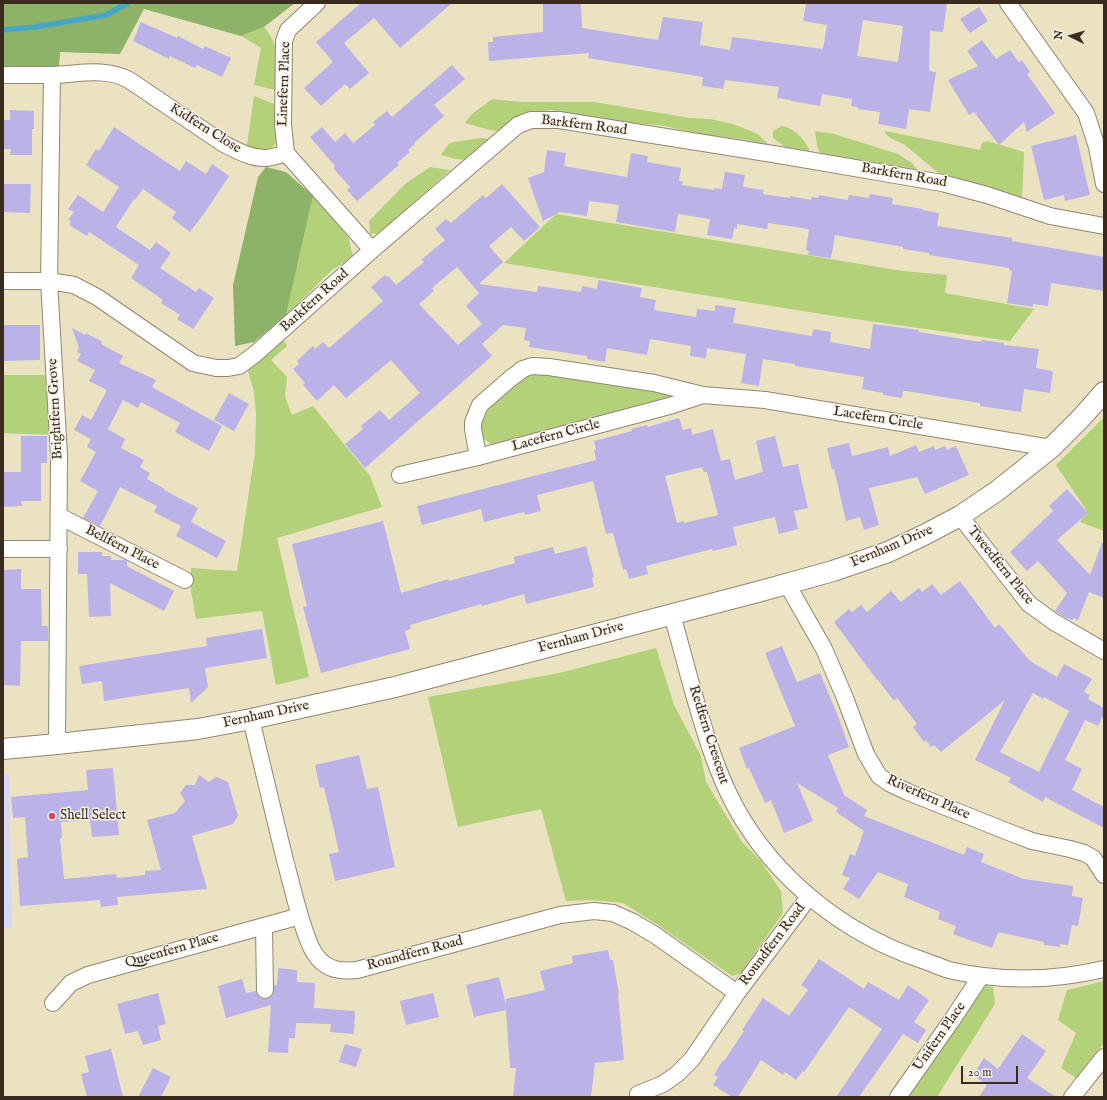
<!DOCTYPE html>
<html>
<head>
<meta charset="utf-8">
<style>
  body { margin:0 }
  #map { position:relative; width:1107px; height:1100px; overflow:hidden; background:#ebe2c2; font-family:"IM FELL English",serif }
  canvas { display:block }
  .frame { position:absolute; inset:0; border:4px solid #3b2a1e; pointer-events:none }
  .north { position:absolute; left:1051px; top:16px; width:40px; height:40px; -webkit-text-stroke:3px #f7f3e8; paint-order:stroke; rotate:275deg; font-size:11px; font-weight:700; line-height:16px; text-align:center; color:#3b2a1e }
  .north::after { content:''; display:block; margin:auto; width:14px; height:18px; background:#3b2a1e; clip-path:polygon(50% 0,100% 100%,50% 72%,0 100%) }
  .scale { position:absolute; left:961px; top:1066px; width:57px; height:18px; box-sizing:border-box; border:2px solid #3b2a1e; border-top:0; padding-left:5px; font-size:12px; line-height:14px; white-space:nowrap; color:#3b2a1e; -webkit-text-stroke:3px #f7f3e8; paint-order:stroke }
</style>
</head>
<body>
<div id="map">
<canvas width="1107" height="1100"></canvas>
<div class="frame"></div>
<div class="north">N</div>
<div class="scale">20 m</div>
</div>
<script>
const c = document.querySelector('canvas').getContext('2d');
c.lineJoin = 'round';
function fillPath(path, color) {
  c.fillStyle = color;
  c.fill(path, 'evenodd');
}
function stroke(path, color, width, dash) {
  c.strokeStyle = color;
  c.lineWidth = width;
  c.lineCap = dash ? 'butt' : 'round';
  c.setLineDash(dash || []);
  c.stroke(path);
}
function drawText(font, color, halo, rows, align = 'center') {
  c.font = font + ' "IM FELL English",serif';
  c.lineWidth = 3;
  c.setLineDash([]);
  c.textBaseline = 'middle';
  c.strokeStyle = halo;
  c.fillStyle = color;
  for (const [text, x, y, turn = 0] of rows) {
    c.save();
    c.translate(x, y);
    c.rotate((+turn || 0) * Math.PI / 180);
    c.textAlign = isNaN(turn) ? turn : align;
    if (halo) c.strokeText(text, 0, 0);
    c.fillText(text, 0, 0);
    c.restore();
  }
}
fillPath(new Path2D(`
  M3 774H9L12 928H3Z`), '#d6d8f8');
fillPath(new Path2D(`
  M264 27C281 46 278 67 279 91L254 85 261 48 241 36Z
  M254 96 279 106C279 134 285 154 248 151L247 145Z
  M492 99 520 102H594L690 118 710 119 733 124 758 134 774 150 748 140 706 135 664 126 594 119 551 110 525 113 512 119 500 131 490 130 465 123 472 114Z
  M782 126C795 129 803 137 809 149L808 153 785 147 773 138V131Z
  M815 131 834 134 898 154 912 163 918 171 821 154 817 146Z
  M885 131 980 150 982 143 987 141 1024 152 1022 202 977 184 952 177H943L905 145 892 139 885 134Z
  M482 138 489 139V142L483 143 466 160 456 159 441 155 449 144 454 142Z
  M430 167 450 170 411 205 391 230 383 233 370 234 369 221 405 184Z
  M313 196 326 207 349 239 353 257 332 270 286 315Z
  M556 214 903 271 947 275 945 293 1034 309 1010 341 834 316 504 263Z
  M282 337 287 346 271 360 287 377 285 397 292 415 313 406 370 476 382 507 277 538 309 677 276 685 262 611 196 619 191 591V568L237 571 255 452 256 413 254 392 248 371Z
  M531 373H545L669 392 671 399 517 439 491 444 483 438C482 434 481 429 482 425 484 408 515 379 531 373Z
  M3 375H45L52 435 3 433Z
  M1104 417V531L1080 522 1087 511 1056 465Z
  M656 648 674 705 701 756 706 782 742 842 760 860 781 891 783 913 741 973 732 976 658 925 623 903 592 900 566 901 541 809 458 827 428 697 559 673Z
  M1104 981V1043L1076 1078 1061 1068 1076 1033 1058 1020 1067 990Z
  M984 985 993 987 995 1004 937 1097H907Z`), '#b2d178');
fillPath(new Path2D(`
  M3 3H295L264 27 241 36 144 9 120 54 60 52 59 67 3 66Z
  M266 167 286 172 313 196 286 315 254 342 235 346 233 285 258 177Z`), '#8db368');
stroke(new Path2D(`
  M3 30 35 27 106 15 128 3`), '#45a7c5', 5.5);
fillPath(new Path2D(`
  M361 3H452L400 48 374 18 344 43 369 73 350 89 345 84 321 106 304 88 333 62 316 42Z
  M543 3H581L582 28 658 40 663 17 703 22 700 45 730 50 732 37 823 49 827 25 803 21 806 3H947L943 32 930 31 929 71 936 72 930 112 909 109 906 129 878 124 880 112 858 109V107L851 106 852 99 822 94 820 106 791 101V100L777 98 779 87 725 80 723 89 702 86 703 77 588 58 589 53 489 61 488 42H493V37L543 32ZM863 20 903 26 898 62 857 56Z
  M979 7 988 21 970 33 960 19Z
  M141 22 177 38 178 36 203 49 205 46 231 58 222 77 197 65 195 68 170 56 169 59 133 41Z
  M982 40 996 59 1010 50 1019 62 1022 60 1030 72 1027 74 1055 113 1027 132 1024 122 999 145 974 112 969 115 948 80 978 66 967 51Z
  M452 65 465 79 434 105 444 116 414 143 415 144 408 150 410 152 397 163 399 165 357 201 347 190 350 187 333 168 335 166 310 137 322 127 335 142 345 133 353 143 375 125 373 122 387 111 392 117Z
  M10 110 34 111V129H32V155H10L11 149H3V120H10Z
  M114 127 180 171 186 161 206 174 212 164 229 176 203 215 190 232 172 218 176 212 143 189 135 200 134 199 116 227 150 250 156 242 171 253 160 268 196 292 199 288 214 298 193 329 177 319 180 315 161 303 163 300 131 278 139 265 89 232 87 236 69 225 71 221 68 220 74 212 68 209 78 195 103 212 119 187 86 165 96 149 99 151Z
  M1076 135 1090 195 1065 201 1064 195 1044 200 1031 146Z
  M547 150 566 153 564 166 627 177 631 153 648 156 647 162 681 168 679 181H683L682 185 714 190V188L722 189 725 172 745 175 743 187 764 190 763 194 790 198V196L811 200V197L818 198 819 195 848 200 849 195 869 198 870 194 893 198 892 204 923 209 922 210 939 213 937 226 1012 238V241L1104 257V291L1051 283 1048 306 1033 304V307L1007 303 1012 271 1009 270V268L929 255V253L903 249V247L835 235 831 258 808 255 809 251 806 250 809 229 768 223 767 229 737 224V229L734 228 732 239 707 235 710 219 678 214 675 232 616 222 619 205 589 201 587 216 560 212 543 221 528 178 544 172Z
  M3 184H31L30 213 3 212Z
  M502 184 540 227 524 241 511 227 489 246 503 262 479 284 537 292 538 286 581 292 582 286 597 289 598 280 642 288 640 297 656 300 654 310 696 317 697 309 715 311V305L736 308 733 323 812 336 813 329 831 332 830 342 870 349 873 324 919 330V332L981 342 982 340 1004 343V345L1039 349 1036 368 1053 371 1050 393 1024 389 1021 412 980 406V403L906 391H903L902 398 883 395V393L862 389 864 377 795 366V364L763 359 759 386 741 383 746 354 707 348 706 358 690 356 691 346 650 339 647 355 607 348 605 362 587 359V356L529 347 530 341 524 340 526 328 503 325 482 344 492 356 365 468 345 444 363 429 361 426 380 410 389 420 420 393 391 360 346 398 334 385 317 401 303 385 305 383 293 369 299 364 297 361 313 346 315 349 323 342 329 348 383 301 371 287 385 275 386 277 388 276 396 285 424 262 421 260 445 240 435 229 446 219 451 223 483 195 486 198ZM457 267 479 293 466 306 482 324 458 345 419 304 434 291 432 288Z
  M3 325H40V360L3 361Z
  M72 328 85 335 86 333 102 342 101 344 123 356 119 363 156 380 152 387 222 426 209 451 175 432 180 423 141 402 138 408 123 400 108 429 125 439 121 448 144 460 140 467 150 473 147 479 165 489 164 490 198 508 191 522 226 541 217 558 176 536 181 526 154 512 157 506 120 487 100 526 83 518 98 491 80 481 96 452 87 447 91 439 74 430 82 415 91 420 107 390 89 381 95 370 77 361 81 354 77 352 79 348Z
  M229 393 249 404 234 431 214 420Z
  M679 418 683 430 691 428 692 435 713 429 721 461 730 459 735 480 763 472 756 441 775 436 783 467 798 464 808 508 794 511 798 529 779 534 775 517 733 527 737 545 713 551 712 549 646 566 648 574 629 579 626 569 623 570 613 533 606 534 593 481 537 495 541 511 525 515 524 512 484 522 481 509 422 525 417 506 596 460 594 450H596L594 441 632 431 631 429 647 425 648 427ZM702 467 704 472H707L718 515 684 523V521L677 523 665 476Z
  M21 436H47V463H41V501H21L22 506 3 507V472H21Z
  M849 443 852 456 888 447 890 456 916 445 919 452 934 446 935 450 945 446 947 450 956 446 969 475 925 494 917 477 869 488 879 525 864 530 860 517 846 521 834 469 832 470 827 448Z
  M1067 489 1088 513 1057 540 1090 575 1102 543H1104V598L1089 592 1078 620 1074 618 1072 620 1064 617 1055 611 1067 593 1038 561 1027 571 1010 552 1053 511 1049 506Z
  M383 521 401 593 449 579V581L515 563 514 557 553 547 555 554 586 546 594 577 592 578 594 587 526 604 524 594 482 606 481 604 410 625 411 629 405 631 410 649 321 673 303 607 307 606 292 544Z
  M78 552H102V556H111V560H125L127 561V566L174 591 164 611 110 583 111 616 89 617 87 574H78Z
  M21 569V589H41L42 626H48V641H21L20 686 3 685V570Z
  M960 581 995 628 999 624 1030 661 1057 677 1064 664 1092 679 1084 692 1090 695 1088 699 1104 708V714L1098 726 1085 720 1065 760 1082 769 1072 790 1104 807V828L1045 797 1043 802 1008 782 1011 778 975 760 1005 700 941 752 934 745 931 747 926 740 924 742 913 727 917 724 897 698 894 701 878 680H877L834 622 849 609 852 612 861 605 867 612 891 591 901 602 919 588 922 592 932 584 941 595ZM1033 693 1043 699 1044 697 1069 711 1039 772 1000 752Z
  M262 629 267 658 205 668 208 687 191 703 189 688 104 701 102 681 82 684 79 666 207 646 206 638Z
  M782 646 797 682 820 673 838 716 849 747 828 755 844 795 867 810 864 816 964 855 967 847 984 854 981 862 1024 879 1073 886 1072 896 1083 898 1078 926 1072 925 1068 945 1060 944V947L1044 945V942L998 932 992 948 969 940 953 934 956 926 938 919 940 912 904 897 908 884 878 872 859 899 843 889 850 878 842 875 850 854 855 856 864 831 836 812 838 808 797 783 813 821 784 833 771 800 765 803 749 768 747 769 739 748 795 726 765 653Z
  M359 755 367 789 378 787 395 867 335 881 329 854 339 852 324 787 320 788 315 765Z
  M113 768 119 835 92 837 90 820 61 822 62 838H60L64 879 116 874 117 878 145 875V871L161 870 147 820 175 813 185 801 180 793 186 785H195L199 775 209 782 216 777 228 782 238 816 233 824 192 836 207 889 117 897 118 905 101 907 100 900 20 906 17 859 28 857 25 817 13 818 11 797 88 790 86 770Z
  M608 950 610 960H613L619 994H618L624 1060 595 1063 591 1097H513L516 1068H510L506 1010 474 1017 466 985 499 977 506 1005V999L545 990 540 971 573 963 572 956Z
  M819 959 864 989 868 982 899 1000 908 985 929 1000 914 1022 926 1030 918 1043 903 1034 859 1097H836L882 1029 849 1007 804 1072 803 1071 796 1080 785 1072 783 1075 761 1060 738 1097H732L713 1085 718 1077 714 1075 723 1060 724 1061 744 1031 742 1030 763 998 789 1016 808 990 801 985Z
  M278 968 297 970V982L315 983 314 1008 355 1011 354 1034 330 1032 331 1024 296 1023 295 1038H289L288 1053 268 1052 271 1005 226 1018 218 986 242 979 246 993 256 991 257 995 260 998 265 999 270 998 273 994 274 985H277Z
  M158 993 166 1024 158 1026 161 1040 143 1045 138 1031 125 1034 117 1004Z
  M433 993 439 1017 406 1025 400 1001Z
  M1022 1034 1046 1051 1027 1078 1056 1097H979L987 1085 973 1075 984 1058 998 1069Z
  M345 1044 362 1049 356 1067 339 1062Z
  M111 1049 123 1097H87L81 1074 89 1072 85 1056Z
  M153 1068 171 1077 161 1097H138Z`), '#bbb3e8');
const minor = new Path2D(`
  M1008 3 1086 113 1097 147 1104 184
  M3 75C20 75 36 75 53 75 78 74 106 67 129 80L224 144C238 151 252 159 267 158 274 157 280 155 286 153L372 250
  M52 75 49 281 59 456 57 744
  M286 153 283 125 284 41 288 30 317 3
  M3 281H49L74 285 97 297 193 363 216 368H228L239 366 254 355 372 250 518 125 531 120H559L779 155 942 183 987 195 1050 216 1104 226
  M478 457 473 429V422L480 405 511 378 523 369 532 366 549 367 654 383 703 395
  M400 475 478 457 673 405 703 395 765 400 1051 448
  M59 516 185 580
  M960 516 1029 604 1054 622 1104 651
  M3 549H59
  M787 584 824 649 845 698 866 754 879 776 889 783 908 792 1016 835 1032 841 1070 849 1084 853 1093 858 1104 875
  M672 615C680 642 687 670 695 698 706 736 717 773 736 808 776 880 845 934 922 960 931 963 940 967 949 970 1001 982 1053 981 1104 969
  M251 719C263 768 274 816 286 864 293 889 298 914 307 937 310 946 315 957 323 963 333 971 345 971 357 970L560 915 594 911 613 913 633 922 655 935 737 993
  M264 926 265 990
  M53 1003 71 983 88 975 300 916
  M638 1094 663 1084 677 1074 692 1059 737 993 809 897
  M898 1097 952 1020 981 976
  M1072 1097 1104 1057`);
const tertiary = new Path2D(`
  M3 749 57 744 198 729 251 719 395 687 761 591 833 571 888 552 924 535 960 516 997 491 1051 448 1082 417 1104 392`);
stroke(minor, '#938670', 18);
stroke(tertiary, '#938670', 22);
stroke(minor, '#fff', 16);
stroke(tertiary, '#fff', 20);
for (const [x, y, r, color] of [
  [52,816,4,"#d1495b"]
]) {
  const dot = new Path2D();
  dot.arc(x, y, r, 0, 2 * Math.PI);
  c.fillStyle = color;
  c.fill(dot);
  stroke(dot, '#f7f3e8', 1.5);
}
drawText('14px', '#3b2a1e', '#f7f3e8', [
  ["Linefern Place",285,84,-88],
  ["Barkfern Road",584,126,7],
  ["Kidfern Close",205,129,32],
  ["Barkfern Road",904,176,10],
  ["Barkfern Road",315,301,-42],
  ["Brightfern Grove",56,409,-93],
  ["Lacefern Circle",878,419,9],
  ["Lacefern Circle",556,436,-15],
  ["Fernham Drive",892,547,-23],
  ["Bellfern Place",122,548,27],
  ["Tweedfern Place",1000,566,51],
  ["Fernham Drive",581,638,-15],
  ["Fernham Drive",266,715,-12],
  ["Redfern Crescent",708,735,72],
  ["Riverfern Place",928,798,24],
  ["Roundfern Road",773,945,-53],
  ["Queenfern Place",172,951,-16],
  ["Roundfern Road",415,954,-15],
  ["Unifern Place",940,1037,-55]
]);
drawText('14px', '#3b2a1e', '#f7f3e8', [
  ["Shell Select",60,816]
], 'left');
</script>
</body>
</html>
